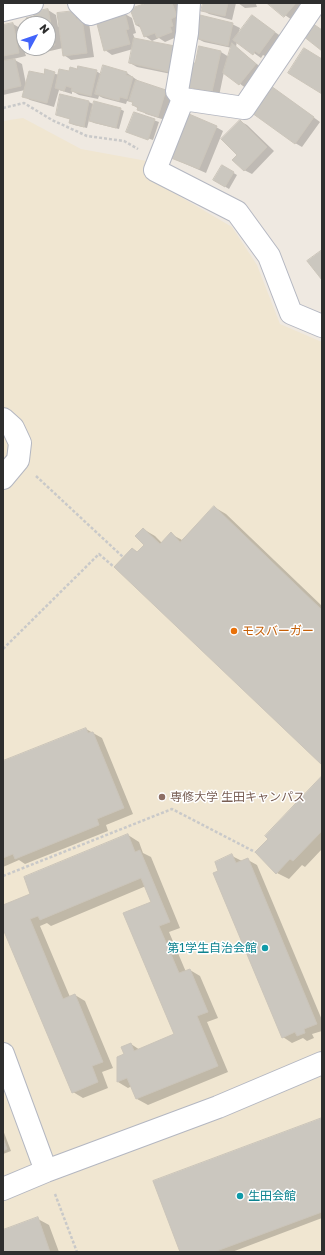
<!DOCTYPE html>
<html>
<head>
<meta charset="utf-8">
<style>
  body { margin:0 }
  #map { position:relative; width:325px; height:1255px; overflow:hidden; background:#efe9e1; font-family:"Golos Text",sans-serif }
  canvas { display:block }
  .frame { position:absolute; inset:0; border:4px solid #2e2e2e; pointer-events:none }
  .north { position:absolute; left:16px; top:16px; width:40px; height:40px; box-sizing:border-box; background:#fff; border:1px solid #ababab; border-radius:50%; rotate:50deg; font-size:11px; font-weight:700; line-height:16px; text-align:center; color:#2e2e2e }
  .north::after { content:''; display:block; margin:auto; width:14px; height:18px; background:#4264fb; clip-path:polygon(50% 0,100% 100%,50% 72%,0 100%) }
</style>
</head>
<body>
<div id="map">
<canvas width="325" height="1255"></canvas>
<div class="frame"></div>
<div class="north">N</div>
</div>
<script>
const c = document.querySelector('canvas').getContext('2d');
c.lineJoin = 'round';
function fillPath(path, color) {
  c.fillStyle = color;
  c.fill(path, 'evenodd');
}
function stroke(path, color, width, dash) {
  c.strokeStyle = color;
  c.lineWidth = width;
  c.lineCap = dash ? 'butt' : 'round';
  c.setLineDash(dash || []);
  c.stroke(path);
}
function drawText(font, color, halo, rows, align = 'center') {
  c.font = font + ' "Golos Text","Noto Sans JP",sans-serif';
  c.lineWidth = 3;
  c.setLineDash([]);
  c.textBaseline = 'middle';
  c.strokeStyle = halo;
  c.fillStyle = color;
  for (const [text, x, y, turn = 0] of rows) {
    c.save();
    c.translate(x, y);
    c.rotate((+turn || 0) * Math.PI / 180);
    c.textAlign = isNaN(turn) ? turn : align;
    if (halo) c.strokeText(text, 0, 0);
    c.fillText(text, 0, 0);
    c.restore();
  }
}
fillPath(new Path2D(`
  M23 118 81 149 147 161 152 180 232 227 257 265 280 324 322 342V1252H3V121Z`), '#f0e6d1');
fillPath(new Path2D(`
  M150 3H177L183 20 179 36 165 42 159 38 152 41 145 36 141 28 136 25Z
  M204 3H236L232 20 209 14 202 10Z
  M238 3H262V4H256L257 7 245 8Z
  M268 3H304L292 20Z
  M48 10 56 15 58 27 74 12 89 23 94 57 71 60 64 55 63 48 33 55 24 50 26 56 13 59 22 64 26 84 44 76 46 71 59 75 70 72 96 71 101 74 127 73 140 82 166 91 173 95 165 120 146 114 133 105 134 103 127 101 126 104 103 98 99 96 98 99 79 95 72 91V94L59 90 54 107 30 100 23 96 25 90 3 95V26L13 24 20 28 22 35H24V48H48V24H29Z
  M125 14 132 18 136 33 133 34 135 39 176 75 137 67 130 63 133 49 112 55 105 50Z
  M259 21 282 37 267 57 263 55 261 58 237 41 236 47 263 69 247 89 224 72 219 96 196 90 189 86 221 52 229 57 232 48 204 42 196 38 232 24 240 28 238 35Z
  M279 92 320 122 302 147 295 143Z
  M61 96 89 102 93 104 92 109H120L124 111 119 129 94 123 89 120 87 128 74 125 70 123 71 119 57 115Z
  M134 113 159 122 153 140 130 132Z
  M240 121 247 125 274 151 252 174 244 170 238 155Z
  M216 127 223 131 206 173 172 158Z
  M222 166 237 175 229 189 214 180Z
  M214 507 226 514 322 606V764L132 549 138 552 145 545 143 529 155 536 162 543 171 534 182 540Z
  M86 729 102 738 133 814 106 825 108 831 25 864 19 860 3 867V762Z
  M322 778V849L305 867 302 865 289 879 277 873 269 839Z
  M128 835 139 842 143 853 151 857 180 928 169 932 186 972 190 970 200 976 218 1018 207 1022 228 1072 148 1105 137 1099 132 1086 128 1088 118 1082V1058L125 1055 131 1044 140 1050 175 1035 153 902 146 886 51 926 47 923 40 926 70 997 75 995 85 1001 113 1068 102 1072 108 1088 83 1098 73 1092 3 926V906L31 894Z
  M232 856 242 861 248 860 257 865 322 1020V1031L312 1034 314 1038 307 1041 303 1038 292 1043 283 1037 220 871Z
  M322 1119V1218L232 1252H181Z
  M3 1130 11 1151 3 1154Z
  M38 1219 49 1225 59 1252H3V1231Z`), '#0003');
const building = new Path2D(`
  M147 3H172L177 16 171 19 173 26 170 27 172 32 157 38 155 33 144 37 139 24 136 25 130 9Z
  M203 3H228L225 16 201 11Z
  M267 3H296L284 17Z
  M48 9 55 45 48 46V24H28L26 18 34 16V12Z
  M75 11 76 19 82 18 87 53 63 56 57 13Z
  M125 13 129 29 126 30 130 44 104 51 96 20Z
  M200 15 233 23 228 46 195 38Z
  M252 15 275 32 259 54 255 51 253 55 233 40Z
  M13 23 19 53 3 56V25Z
  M312 23 322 30V51L303 36Z
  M21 34H24V48H39L24 51Z
  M134 38 175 46 169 72 129 63Z
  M232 43 256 64 239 85 223 73Z
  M199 46 221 51 212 92 188 87 193 63H195Z
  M304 48 322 59V94L288 73Z
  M15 59 21 86 3 90V61Z
  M103 65 127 72 126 75 133 77 127 99 120 97 119 101 95 94Z
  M78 66 97 70 91 96 71 91 72 88 66 86 64 91 55 88 59 69 69 71 70 67 77 69Z
  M45 69 55 72 47 103 22 97 29 71 44 74Z
  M136 80 166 90 158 117 137 110 138 107 132 105 133 102 129 101Z
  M271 86 314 117 295 144 252 113Z
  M60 94 89 101 84 127 69 123 70 119 56 115Z
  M94 101 121 108 116 128 89 121Z
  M134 112 155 119 148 140 126 132Z
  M189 114 217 126 199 169 171 158Z
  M240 120 267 147 244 171 232 160 237 155 221 139Z
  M222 165 234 172 225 187 213 180Z
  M322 250V280L307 261Z
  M214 506 322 610V765L114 567 132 548 137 552 144 545 135 536 143 528 160 544 171 532 180 542Z
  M86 728 88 733 93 732 124 808 97 819 99 825 15 859 13 854 3 858V761Z
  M322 776V831L293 861 290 859 276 874 255 852 268 839 265 836Z
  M128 834 135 852 140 850 170 922 159 926 179 973 190 969 208 1012 197 1016 218 1066 136 1099 127 1078 117 1082V1057L124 1054 121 1047 131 1043 134 1051 174 1034 123 913 151 902 141 878 40 920 38 916 30 919 63 999 75 994 103 1062 92 1066 98 1082 72 1093 3 929V905L30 894 24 877Z
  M232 854 236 863 248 858 317 1024 304 1029 305 1033 297 1036 295 1032 282 1038 213 873 218 871 215 862Z
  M322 1118V1212L214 1252H180L153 1181Z
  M3 1137 7 1149 3 1151Z
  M38 1217 50 1252H3V1230Z`);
fillPath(building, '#cbc7bf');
stroke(building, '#cbc5ba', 1);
const minor = new Path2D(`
  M79 3 90 14 123 3
  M315 3 244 108 183 99 155 170 237 212 269 256 291 313 322 326
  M3 10 32 3
  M183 99 177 91 187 33 189 3
  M3 419 13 428 20 443 18 460 3 478
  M3 1054 46 1171
  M3 1189 46 1171 218 1107 322 1063`);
stroke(minor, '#b4b7c1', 24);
stroke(new Path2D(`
  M3 108 24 103 52 120 87 136 124 141 138 149
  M36 476 123 557
  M3 649 99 554 114 567
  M3 876 172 809 255 852
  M55 1194 77 1252`), '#c9c9c9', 2.5, [3, 2]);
stroke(minor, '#fff', 22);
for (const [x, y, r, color] of [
  [234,631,4,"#e8710a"],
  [162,797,4,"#8d6e63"],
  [265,948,4,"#0f9aa8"],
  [240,1196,4,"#0f9aa8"]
]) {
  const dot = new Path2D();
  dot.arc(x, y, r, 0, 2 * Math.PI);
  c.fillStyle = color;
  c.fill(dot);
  stroke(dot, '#fff', 1.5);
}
drawText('12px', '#c56008', '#fff', [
  ["モスバーガー",242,631]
], 'left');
drawText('12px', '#785e54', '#fff', [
  ["専修大学 生田キャンパス",170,797]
], 'left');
drawText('12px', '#0d838f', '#fff', [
  ["第1学生自治会館",257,948],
  ["生田会館",248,1196,"left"]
], 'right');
</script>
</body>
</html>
